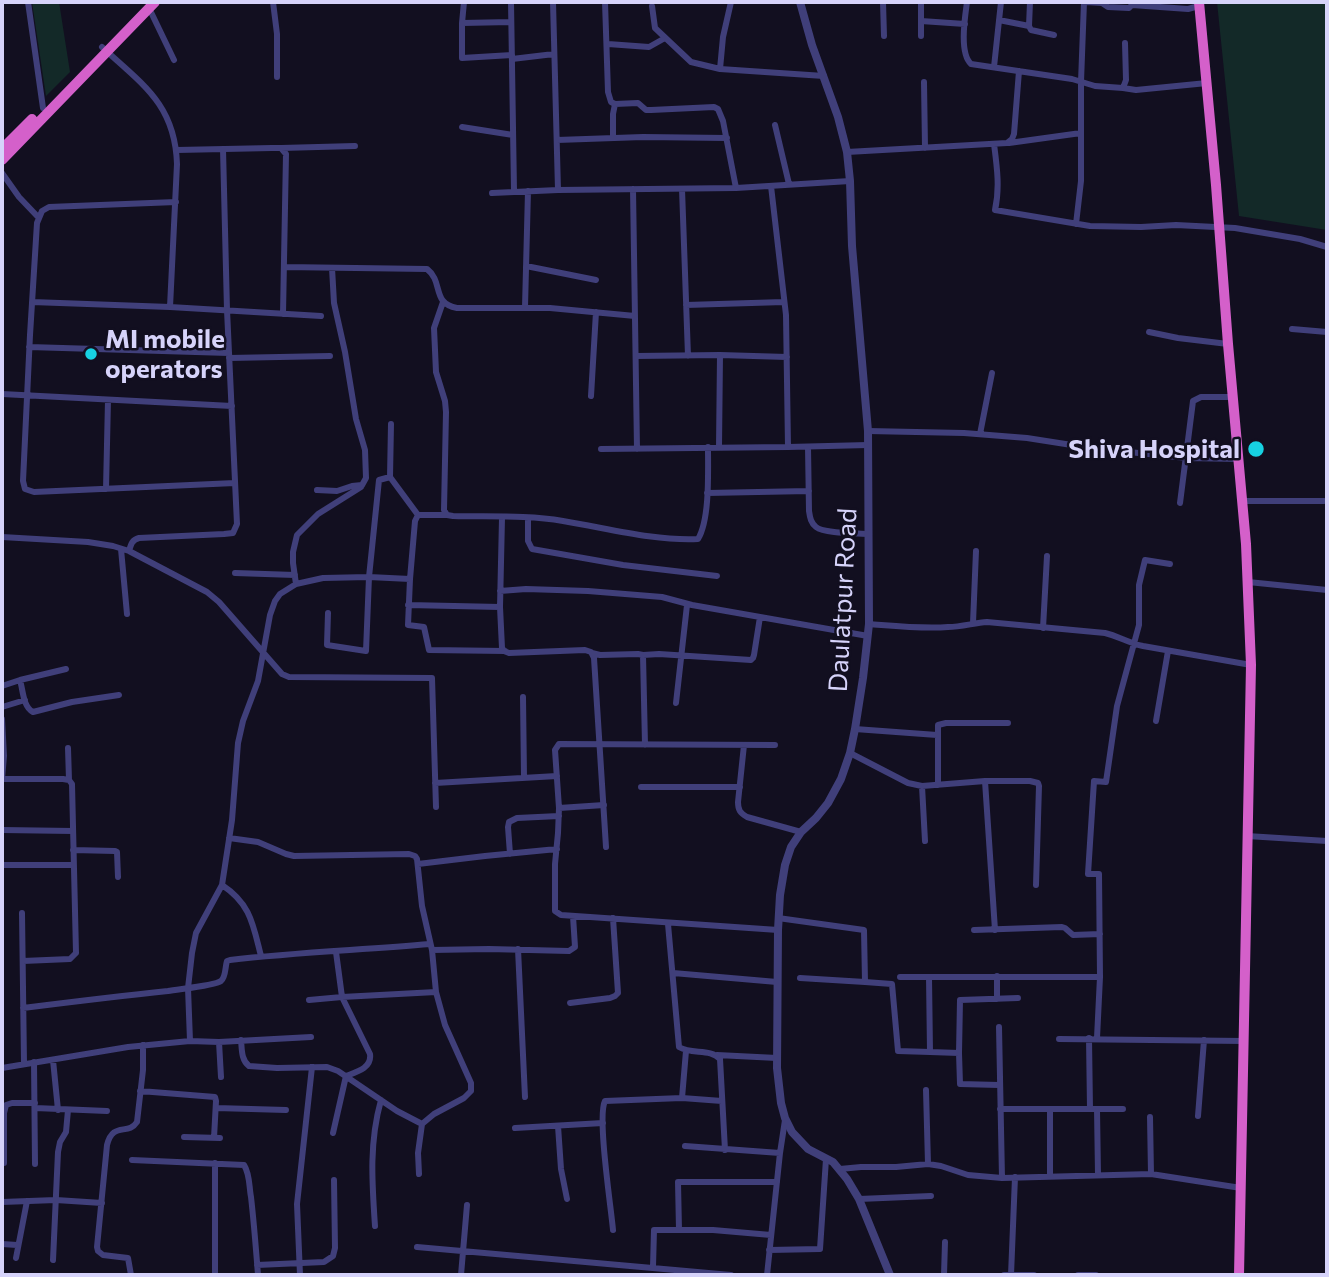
<!DOCTYPE html>
<html>
<head>
<meta charset="utf-8">
<style>
  body { margin:0 }
  #map { position:relative; width:1329px; height:1277px; overflow:hidden; background:#120f20; font-family:Commissioner,sans-serif }
  canvas { display:block }
  .frame { position:absolute; inset:0; border:4px solid #d6d3fa; pointer-events:none }
</style>
</head>
<body>
<div id="map">
<canvas width="1329" height="1277"></canvas>
<div class="frame"></div>
</div>
<script>
const c = document.querySelector('canvas').getContext('2d');
c.lineJoin = 'round';
function fillPath(path, color) {
  c.fillStyle = color;
  c.fill(path, 'evenodd');
}
function stroke(path, color, width, dash) {
  c.strokeStyle = color;
  c.lineWidth = width;
  c.lineCap = dash ? 'butt' : 'round';
  c.setLineDash(dash || []);
  c.stroke(path);
}
function drawText(font, color, halo, rows, align = 'center') {
  c.font = font + ' Commissioner,sans-serif';
  c.lineWidth = 5;
  c.setLineDash([]);
  c.textBaseline = 'middle';
  c.strokeStyle = halo;
  c.fillStyle = color;
  for (const [text, x, y, turn = 0] of rows) {
    c.save();
    c.translate(x, y);
    c.rotate((+turn || 0) * Math.PI / 180);
    c.textAlign = isNaN(turn) ? turn : align;
    if (halo) c.strokeText(text, 0, 0);
    c.fillText(text, 0, 0);
    c.restore();
  }
}
fillPath(new Path2D(`
  M32 2H59L70 72 46 96Z
  M1217 2H1327V230L1239 216Z`), '#132928');
stroke(new Path2D(`
  M28 2 43 108
  M273 2 277 34V77
  M464 2 462 23V58L512 55
  M511 2 514 191
  M553 2 558 190
  M605 2 608 92 611 102 615 104 638 103 646 110H651L714 107 718 109 723 121 736 188
  M883 2 884 36
  M921 2V36
  M967 2C965 17 959 53 971 64L1072 79 1095 86 1123 88 1126 80 1125 43
  M1086 2 1102 3 1108 7 1129 8 1132 5 1188 9 1199 6
  M652 6 655 28 691 62 720 69 824 76
  M149 8 174 60
  M999 20 1029 26 1031 30 1054 35
  M921 21 965 24
  M462 23 511 22
  M1029 26 1030 2
  M608 44 649 47 665 38
  M102 47C142 84 175 104 177 164L170 307
  M512 59 554 54
  M994 67 1001 2
  M720 69 723 37 731 2
  M924 82 925 148
  M1123 88 1136 90 1207 83
  M775 125 789 184
  M462 127 513 135
  M613 138V114L615 104
  M557 140 643 137 727 138
  M1009 143 1081 133
  M994 144C997 167 1000 188 995 210L1090 226 1141 227 1176 225 1235 228 1300 239 1327 247
  M281 148 355 146
  M177 150 272 148H281L286 154 283 314
  M847 152 1007 143 1012 139 1014 134 1019 71
  M2 173 19 197 39 218
  M771 186 786 315 788 447
  M633 189 637 449
  M682 189 688 356
  M492 193 558 190 736 188 850 181
  M176 202 49 207 42 211 37 223 30 335 23 481 25 489 34 492 235 483
  M1076 224 1081 181V82L1084 2
  M526 266 596 280
  M284 267 427 269C444 282 431 303 457 308H550L635 316
  M32 302 170 307 321 316
  M443 302 434 328 436 372 445 401 446 412 444 510 447 515 453 516C489 517 527 515 563 521 607 528 653 541 698 539 710 519 708 472 708 447
  M686 305 784 302
  M525 307 528 191
  M1292 329 1327 332
  M1149 332 1178 338 1228 344
  M29 347 229 353
  M636 356 720 355 787 357
  M229 358 330 356
  M2 394 232 406
  M591 396 596 312
  M391 424 390 477 418 515
  M868 431 964 433 1027 438 1091 448 1186 458 1239 459
  M980 434 992 373
  M719 447 720 355
  M808 447 809 511C810 518 811 523 816 527 825 534 857 533 869 534
  M601 449 788 447 868 445
  M106 489 108 400
  M317 490 337 491 352 486 362 485
  M707 493 809 491
  M1242 501H1324
  M1180 503 1193 401 1201 397H1234
  M502 518 500 607 502 648 504 651 509 653 585 650 591 652 594 658 606 847
  M528 518V541L532 549 623 565 717 576
  M2 537 88 542 113 546 129 551 207 592 219 602 282 674 289 677 432 678 436 807
  M121 549 127 614
  M129 551C131 544 132 540 139 538L224 534 233 533 237 524 227 310 223 149
  M235 573 295 575
  M410 579 408 625 424 627 429 650 505 651
  M1248 582 1327 590
  M296 584 293 563V552L297 535 318 514 361 487 366 478 365 450 356 419 345 352 334 303 332 268
  M500 591 526 589 588 591 662 597 692 605 868 636
  M408 605 500 607
  M328 613 327 645 366 651 369 577 379 480 390 477
  M973 623 976 551
  M869 624C895 626 922 629 948 627 961 627 974 623 987 622L1105 633C1118 636 1129 643 1143 646L1251 665
  M1043 628 1047 556
  M592 653 600 655 638 654 643 655 659 654 751 660 753 658 754 655 760 617
  M643 655 645 745
  M20 680C23 690 23 707 33 712L72 702 119 695
  M2 686 20 680 66 669
  M523 697 524 777
  M676 703 687 605
  M2 707 25 700
  M2 719 4 756 2 779
  M1156 721 1168 651
  M855 729 937 735
  M744 745 738 802C738 810 740 813 747 817L801 832
  M775 745 559 744 555 750 559 808 558 833 555 864V911L561 915 778 930
  M68 748 69 780
  M850 753 908 783 922 786 985 781H1030L1038 783 1039 786 1036 885
  M3 779H63L69 780 72 784 76 953 70 959 23 961
  M985 781 995 930
  M435 783 557 776
  M938 785V725L946 723H1008
  M922 786 925 841
  M641 787H740
  M559 808 604 805
  M2 830 73 831
  M1247 836 1327 841
  M229 838 258 842 286 854 294 856 409 854 415 856 417 859 422 906 432 950 436 992 445 1025 471 1083V1091L464 1098 434 1114 422 1124 418 1153 419 1174
  M73 850 115 851 117 852 118 877
  M510 854 508 827 509 822 517 818 559 816
  M418 864 485 856 557 849
  M2 865H73
  M222 885C251 904 253 925 261 956
  M22 913 24 1063
  M778 918 864 930 865 982 892 984 898 1051 930 1052
  M668 924 679 1047C692 1055 710 1048 720 1059L725 1150
  M974 930 1062 927 1065 928 1073 935 1100 934
  M518 949 525 1097
  M432 950 489 949 569 951 575 947 573 916
  M673 973 777 982
  M997 976V999
  M900 977H1100
  M929 977 930 1052 959 1053 960 1084 999 1085
  M800 978 865 982
  M309 1000 342 997 436 992
  M570 1003 610 998 615 996 618 993 613 918
  M23 1008C71 1002 120 996 168 991 178 989 214 986 221 981 226 977 225 967 227 961L230 960C297 952 364 950 430 944
  M999 1027 1002 1178
  M1089 1038 1090 1109
  M1097 1038 1100 977 1099 874H1088L1094 781 1106 782 1117 706 1139 625V585L1145 560 1170 564
  M1059 1039 1244 1041
  M241 1040C242 1049 241 1060 249 1066L277 1068 327 1067 338 1071 397 1111 422 1124
  M190 1041 188 988 192 953 196 933 222 885 232 820 238 743 243 721 258 681 270 615 275 601 280 594 296 584 323 578 369 577 410 579 415 521 418 515H447
  M219 1042 221 1077
  M959 1053 960 1000 1018 998
  M717 1055 777 1058
  M53 1060 58 1110
  M34 1062 35 1164
  M2 1068 128 1047 190 1041 219 1042 311 1037
  M926 1090 928 1164
  M140 1091 215 1097 216 1101 214 1138
  M682 1098 686 1051
  M35 1108 107 1111
  M216 1108 286 1110
  M1000 1109H1123
  M1050 1109V1175
  M1097 1109 1098 1175
  M1198 1116 1204 1040
  M1150 1117 1151 1174
  M558 1126 561 1169 567 1199
  M515 1128 603 1123
  M333 1133 346 1076C357 1072 372 1068 370 1054L342 997 336 952
  M184 1137 220 1138
  M685 1146 780 1153
  M132 1160 244 1165C250 1174 249 1187 251 1197 254 1223 256 1249 258 1275
  M4 1163V1113L6 1105 12 1103H35
  M840 1169 861 1167H896L928 1164 941 1166 968 1175 1002 1178 1151 1174 1241 1188
  M859 1199 931 1196
  M2 1202 56 1200 102 1203
  M375 1226C372 1182 369 1143 381 1100
  M613 1230C611 1207 597 1116 605 1101L682 1098 722 1101
  M679 1230 678 1182H777
  M2 1244 17 1245
  M417 1247 731 1275
  M769 1250 820 1249 826 1159
  M16 1258 27 1201
  M53 1260 58 1152 60 1142 66 1132 68 1110
  M257 1265 324 1262 333 1256 335 1248 334 1180
  M653 1267 654 1230H713L771 1235
  M131 1275 128 1258 103 1255 98 1251 97 1247 107 1145C113 1121 128 1136 137 1122L143 1070V1045
  M215 1275V1163
  M300 1275 297 1204 312 1067
  M461 1275 467 1205
  M767 1275 780 1153 785 1120
  M944 1275 945 1242
  M1004 1275H1034
  M1011 1275 1015 1177
  M1078 1275H1096`), '#403f7a', 6);
stroke(new Path2D(`
  M800 2 812 45 838 117 847 152 850 181 852 246 868 431 869 624 863 678 855 729 850 753 841 779 828 803 816 818 801 832 791 847 785 865 780 895 778 930 777 1068 781 1103 785 1118 792 1132 808 1149 833 1162 847 1179 859 1199 890 1275`), '#403f7a', 8);
stroke(new Path2D(`
  M1199 2 1216 185 1228 344 1246 544 1251 665 1239 1275
  M2 149 32 119
  M2 160 155 2`), '#d460ca', 10);
for (const [x, y, r, color] of [
  [91,354,7,"#17d1e2"],
  [1256,449,9,"#17d1e2"]
]) {
  const dot = new Path2D();
  dot.arc(x, y, r, 0, 2 * Math.PI);
  c.fillStyle = color;
  c.fill(dot);
  stroke(dot, '#120f20', 2.5);
}
drawText('bold 26px', '#d6d3fa', '#120f20', [
  ["MI mobile",105,339],
  ["operators",105,369],
  ["Shiva Hospital",1240,449,"right"]
], 'left');
drawText('26px', '#d6d3fa', '#120f20', [
  ["Daulatpur Road",843,600,-87]
]);
</script>
</body>
</html>
